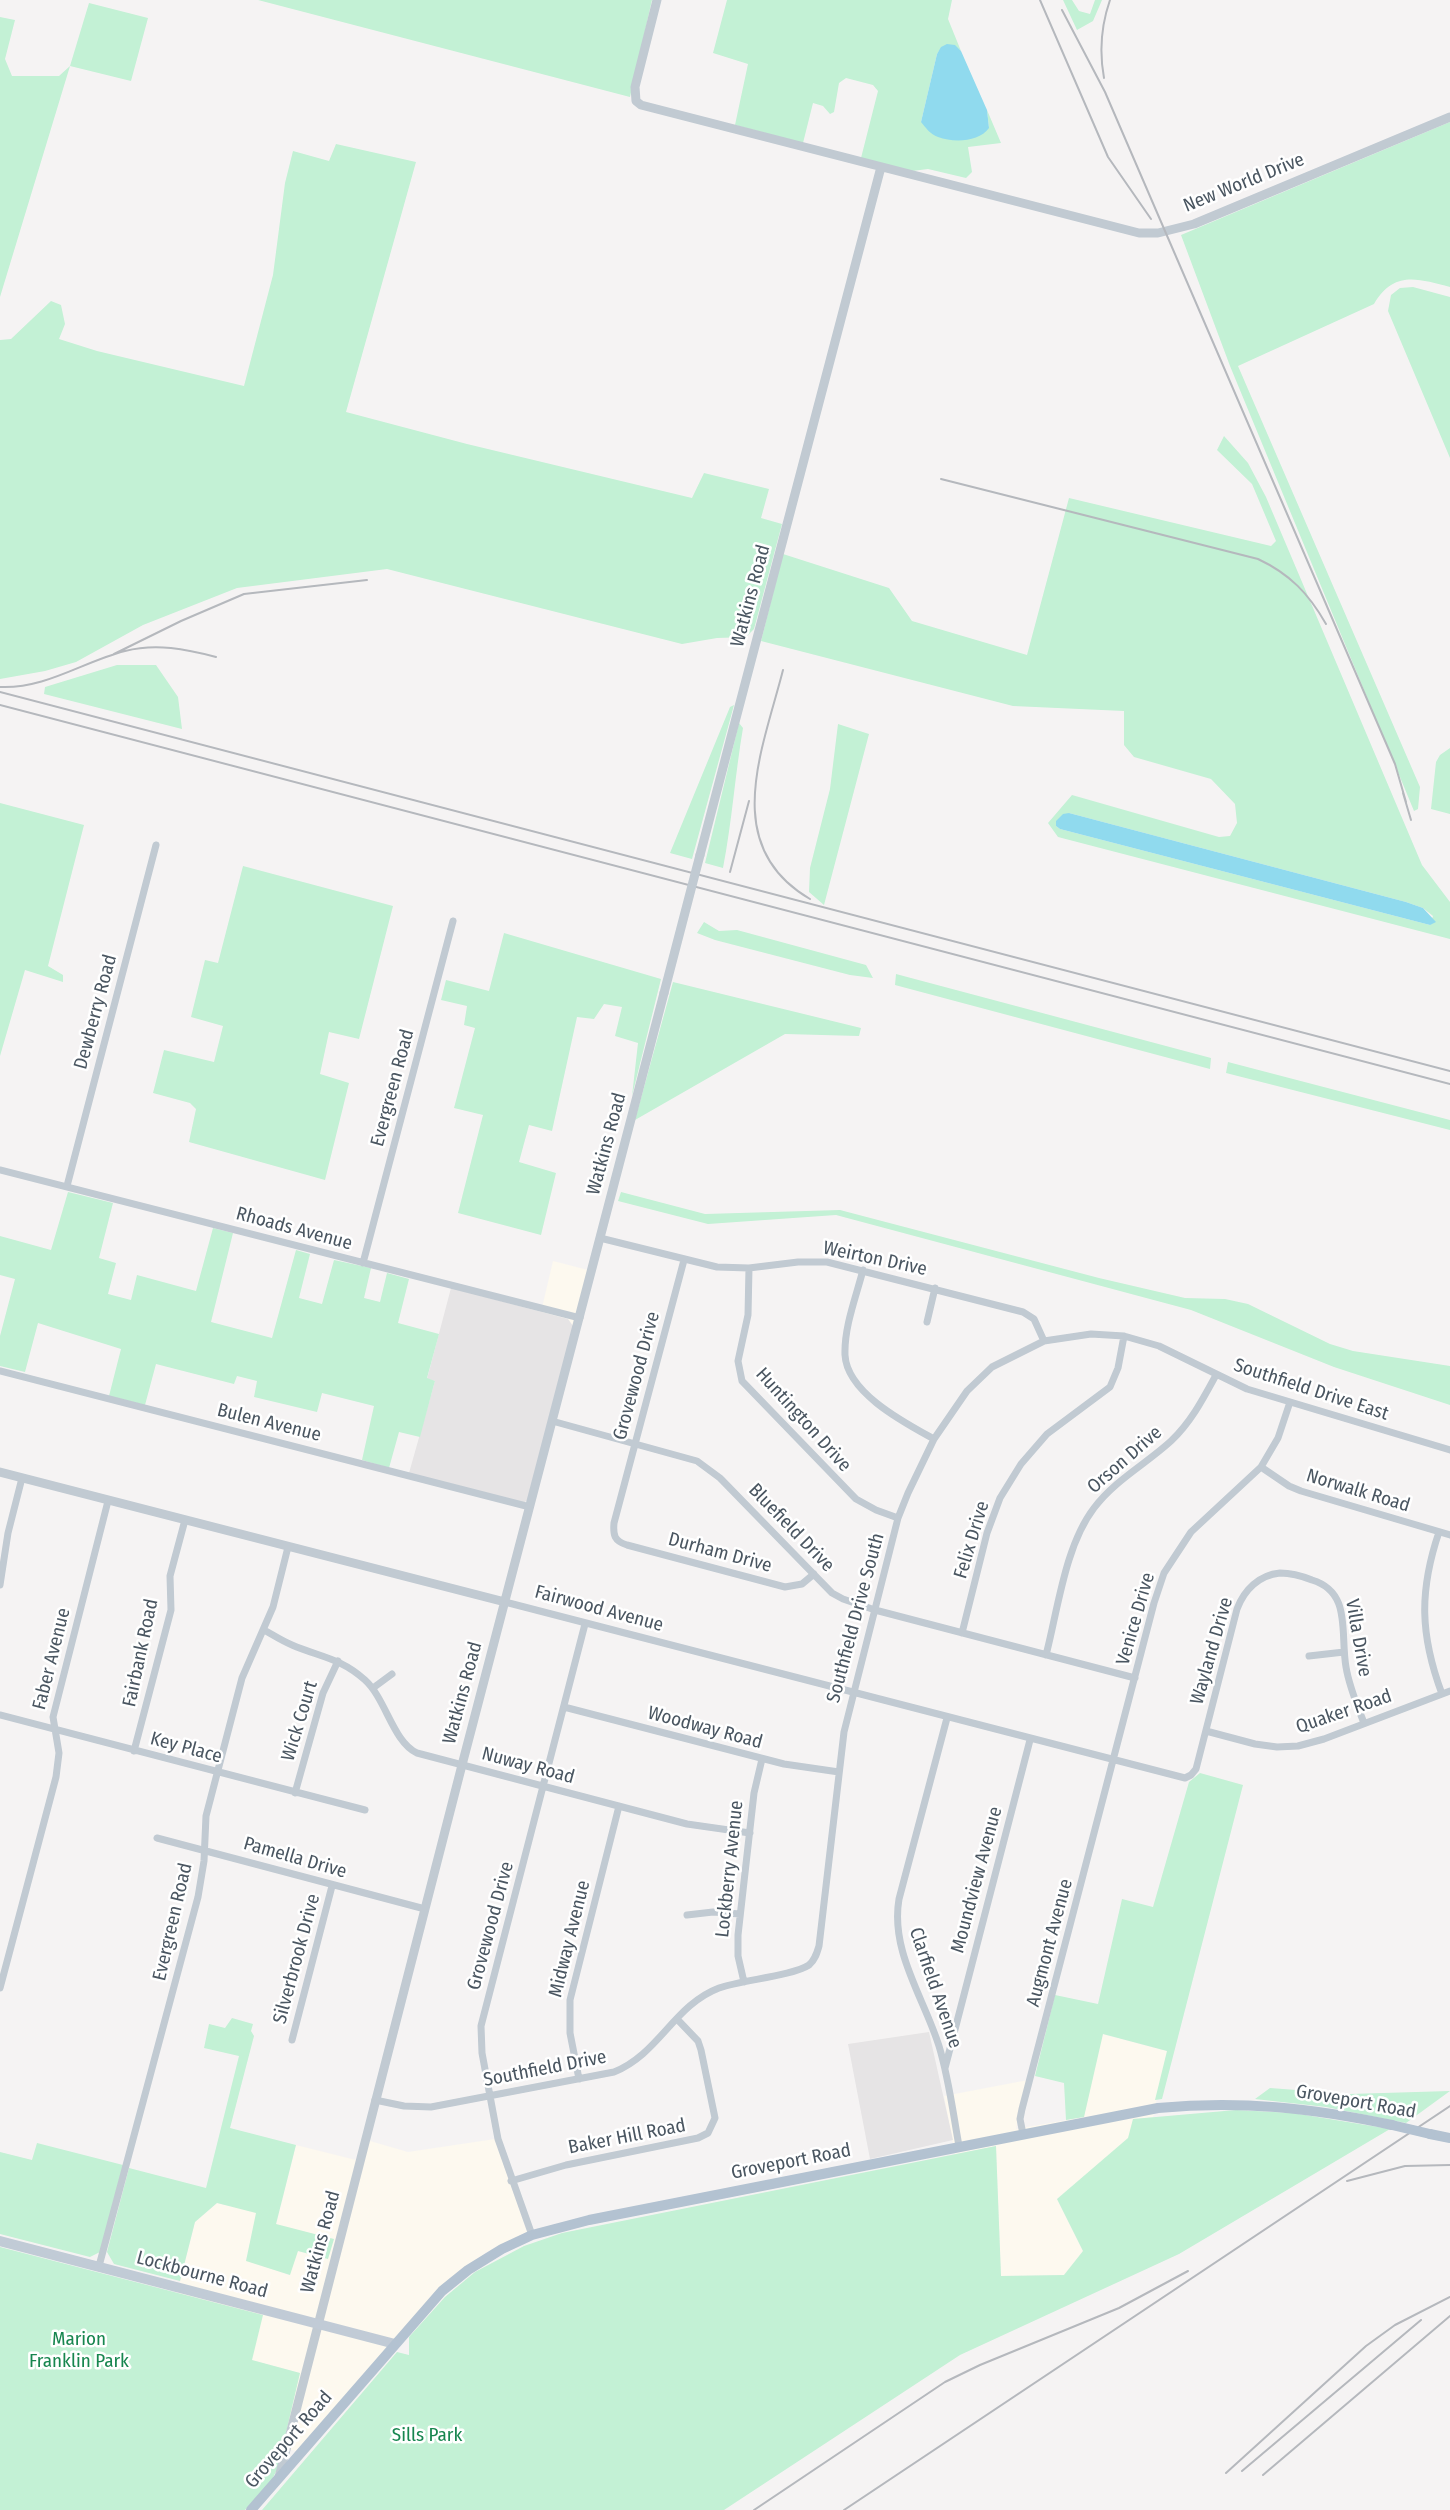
<!DOCTYPE html>
<html>
<head>
<meta charset="utf-8">
<style>
	body { margin:0 }
	canvas { display:block; background:#f5f3f3 }
</style>
</head>
<body>
<canvas width="1450" height="2510"></canvas>
<script>
const c = document.querySelector('canvas').getContext('2d');
c.lineJoin = 'round';
function fillPath(path, color) { c.fillStyle = color; c.fill(path, 'evenodd'); }
function trace(path, color, width, dash) { c.strokeStyle = color; c.lineWidth = width; c.lineCap = dash ? 'butt' : 'round'; c.setLineDash(dash || []); c.stroke(path); }
function drawText(font, color, halo, rows, align = 'center') {
  c.font = font + ' "Fira Sans Condensed",sans-serif'; c.lineWidth = 5; c.setLineDash([]); c.textBaseline = 'middle'; c.strokeStyle = halo; c.fillStyle = color; for (const [text, x, y, turn = 0] of rows) {
    c.save(); c.translate(x, y); c.rotate((+turn || 0) * Math.PI / 180); c.textAlign = isNaN(turn) ? turn : align; if (halo) c.strokeText(text, 0, 0); c.fillText(text, 0, 0); c.restore();
  }
}
fillPath(new Path2D(`
	M553 1261 588 1270 573 1326 568 1319 541 1312Z
	M1102 2034 1167 2051 1153 2117 1133 2119 1129 2138 1057 2199 1083 2251 1064 2275 1001 2276 996 2146 955 2154 944 2096 1028 2080 1016 2129 1084 2117Z
	M363 2139 408 2152 495 2139 527 2232 485 2253 296 2451 281 2447 300 2373 251 2360 262 2316 177 2294 195 2222 217 2203 257 2212 246 2260 289 2275 297 2251 328 2258 334 2239 276 2225 296 2145 356 2160Z`), '#fdf9ef');
fillPath(new Path2D(`
	M451 1288 568 1319 573 1326 528 1500 523 1503 409 1473 433 1388 435 1381 427 1379Z
	M929 2032 953 2140 870 2159 848 2044Z`), '#e6e4e5');
fillPath(new Path2D(`
	M258 0H652L630 97Z
	M727 0H952L948 19 961 51C952 42 943 43 937 54L921 122 989 128 987 110 1001 143 968 147 972 172 966 178 928 169 904 172 861 158 878 91 873 85 846 78 839 83 834 112 830 114 823 106 813 103 803 143 735 125 748 64 713 53Z
	M1063 0H1072L1079 11 1090 14 1095 0H1102L1093 21 1077 30Z
	M89 3 148 18 131 81 70 66 0 297V17L15 20 5 59 12 76H59L70 66Z
	M1450 122V287C1418 279 1394 270 1374 304L1238 366 1420 787 1418 809 1414 811 1230 366 1181 235Z
	M336 144 416 162 346 412 467 444 692 498 704 473 769 489 761 518 782 524 754 629 746 637 717 638 682 644 387 569 237 588 143 625 76 662 45 671 0 679V340L11 339 51 301 61 305 65 324 59 339 97 351 244 386 273 275 285 183 293 151 329 161Z
	M1413 287 1450 297V458L1388 311 1391 295 1400 288Z
	M1224 436 1248 463 1266 497 1422 865 1450 902V939L1058 837 1048 823 1072 795 1219 837 1230 836 1237 823 1235 804 1211 779 1134 757 1124 745V711L1013 706 761 641 783 554 889 588 912 621 1027 655 1069 498 1271 546 1276 541 1252 484 1217 450ZM1069 813 1406 902 1423 908 1433 916 1430 925 1060 829 1056 826Z
	M117 665H156L178 697 182 729 44 694 45 687Z
	M734 705 692 859 670 853 730 707Z
	M739 723 743 728C735 775 732 822 723 868L705 863Z
	M838 724 869 734 824 905 809 892 810 868 830 789Z
	M1450 748V814L1431 809 1436 762 1440 755Z
	M0 803 84 825 48 966 63 975V982L25 970 0 1056Z
	M243 866 393 906 359 1039 329 1032 320 1074 349 1083 325 1180 189 1142 196 1109 190 1103 153 1093 164 1050 214 1062 223 1026 191 1017 205 960 218 963Z
	M704 922 719 931 737 930 866 965 873 978 850 975 715 940 697 933Z
	M504 933 661 979 632 1096 638 1043 615 1036 622 1007 604 1004 594 1019 577 1017 552 1131 529 1125 519 1162 556 1173 541 1235 458 1213 483 1115 454 1108 475 1028 464 1025 467 1006 441 1000 446 980 489 991Z
	M896 974 1211 1058 1210 1069 895 985Z
	M673 982 861 1028 859 1036 785 1034 635 1120Z
	M1228 1062 1450 1120V1130L1226 1073Z
	M68 1192 113 1203 99 1258 116 1263 108 1294 131 1300 137 1275 196 1291 213 1228 233 1233 211 1322 272 1338 296 1250 310 1254 299 1298 322 1304 334 1260 371 1268 364 1298 380 1302 387 1273 409 1279 398 1323 439 1334 427 1378 435 1381 433 1388 420 1437 399 1432 389 1468 362 1460 374 1406 322 1393 317 1412 254 1397 257 1381 237 1376 234 1384 156 1364 145 1405 109 1396 121 1349 38 1323 25 1372 0 1366V1336L15 1279 0 1275V1236L51 1250Z
	M621 1192 705 1214 840 1210 1099 1278 1185 1298 1225 1299 1248 1304 1330 1344 1353 1351 1450 1366V1405L1334 1367 1191 1310 836 1215 708 1224 618 1201Z
	M1200 1773 1243 1785 1162 2099 1155 2100 1167 2051 1103 2034 1084 2117 1066 2120 1064 2083 1035 2076 1055 1995 1098 2004 1122 1899 1153 1907 1189 1782Z
	M232 2018 253 2024 251 2031 254 2036 230 2128 296 2145 276 2224 334 2239 328 2259 298 2251 290 2275 246 2261 256 2213 217 2203 195 2222 180 2281 114 2264 107 2252 129 2168 206 2188 239 2056 204 2048 209 2024 225 2028Z
	M1270 2088 1349 2094 1450 2091 1406 2123 1326 2107 1255 2099Z
	M1236 2110 1293 2113 1390 2129 1179 2254 960 2355 724 2510H262L397 2352 409 2355V2337L445 2297 475 2272 524 2246 562 2233 996 2146 1001 2276 1064 2275 1083 2251 1057 2199 1128 2138 1133 2119Z
	M37 2143 123 2165 100 2252 90 2257 0 2234V2152L32 2160Z
	M0 2247 263 2315 252 2360 300 2373 278 2467 272 2480 245 2510H0Z`), '#c3f1d5');
fillPath(new Path2D(`
	M947 44 955 45 961 51 987 110 989 128C979 142 954 143 938 137 930 134 926 128 921 122L937 54 941 47Z
	M1069 813 1406 902 1423 908 1436 922 1430 925 1060 829 1056 826V821L1063 814Z`), '#90daee');
trace(new Path2D(`
	M0 1170 580 1318
	M67 1186 156 845
	M600 1238 717 1267 749 1268 798 1262H827L1023 1312 1034 1319 1044 1341
	M684 1260 614 1523C613 1535 614 1541 627 1545L785 1587 802 1584 814 1574
	M363 1263 453 921
	M749 1268 748 1315 738 1361 742 1381 856 1499 876 1510 898 1518
	M863 1270C856 1297 844 1327 845 1355 847 1393 905 1423 934 1439
	M927 1322 935 1288
	M0 1371 530 1507
	M552 1421 697 1461 720 1478 832 1593 843 1599 875 1610 1135 1678
	M1261 1467 1289 1486 1301 1491 1450 1535
	M1439 1532C1419 1591 1420 1635 1442 1694
	M0 1585 8 1533 22 1478
	M505 1602 1185 1778 1191 1775 1196 1769 1237 1609C1244 1590 1259 1575 1280 1573 1291 1573 1302 1576 1312 1580 1352 1592 1340 1633 1346 1667 1349 1686 1357 1705 1364 1723
	M264 1630C273 1635 282 1641 292 1645 320 1657 341 1658 365 1680 386 1699 393 1742 417 1753L687 1824 750 1833
	M962 1633 987 1533 1000 1498 1021 1464 1047 1434 1110 1387 1118 1368 1124 1336
	M1046 1655C1058 1609 1065 1546 1094 1508 1115 1480 1146 1464 1171 1441 1191 1422 1203 1399 1216 1375
	M1309 1656 1344 1652
	M373 1688 392 1674
	M564 1707 784 1764 839 1772
	M0 1715 365 1810
	M947 1718 899 1899C890 1951 924 1998 939 2046 949 2079 953 2113 959 2146
	M1206 1731 1255 1744 1277 1747 1298 1746 1324 1739 1450 1691
	M134 1751 171 1610 170 1576 185 1520
	M295 1793 323 1693 338 1661
	M157 1838 425 1909
	M687 1915 713 1912 740 1914
	M744 1982 738 1956V1935L754 1793 762 1759
	M0 1988 56 1777 59 1753 53 1717 108 1501
	M292 2040 332 1886
	M945 2068 1030 1740
	M579 2079 570 2033V2000L619 1806
	M375 2100 404 2106 431 2107 614 2072C659 2054 674 2005 719 1988 741 1980 792 1976 809 1965 815 1960 817 1953 819 1946L844 1732 898 1518 908 1493 934 1439 967 1391 992 1367 1044 1341 1091 1334 1124 1336 1159 1346 1247 1389 1450 1450
	M1023 2134 1020 2119 1022 2109 1154 1603 1164 1573 1191 1532 1261 1467 1278 1438 1290 1402
	M511 2181 566 2165 698 2138 708 2133 715 2118 701 2050 698 2041 677 2019
	M532 2235 498 2139 482 2053 481 2026 585 1624
	M99 2266 198 1897 204 1861 206 1816 242 1678 273 1607 288 1547`), '#c1cad2', 7);
trace(new Path2D(`
	M657 0 635 87 636 101 641 105 1139 233H1158L1194 224 1450 117
	M700 855 881 167
	M0 1472 505 1602
	M279 2477 462 1765 664 993`), '#c1cad2', 9);
trace(new Path2D(`
	M0 2241 395 2344`), '#c1cbd6', 10);
trace(new Path2D(`
	M1430 2134 1450 2138
	M251 2510 442 2291 468 2270 502 2249 532 2235 589 2220 1158 2108C1240 2100 1312 2108 1392 2125`), '#b3c2d1', 10);
trace(new Path2D(`
	M1040 0 1108 157 1151 219
	M1062 10 1105 92 1395 764 1406 802
	M1104 78C1099 51 1101 26 1110 0
	M941 479 1258 559C1290 574 1309 594 1326 624
	M114 654 181 621 244 594 367 580
	M783 670C763 749 719 846 810 899
	M0 687C46 689 82 662 125 651 156 643 186 649 216 657
	M0 692 1450 1071
	M0 705 1450 1084
	M1403 793 1411 820
	M730 872 749 801
	M1347 2181 1405 2166 1450 2165
	M1242 2471 1421 2320
	M1226 2473 1366 2346 1395 2325 1450 2297
	M1263 2475 1450 2316
	M754 2510 945 2382 980 2365 1119 2308 1188 2271
	M844 2510 1450 2106`), '#b5b8bd', 2);
trace(new Path2D(`
	M664 993 700 855`), '#c1cad2', 9);
trace(new Path2D(`
	M1392 2125 1430 2134`), '#b3c2d1', 10);
drawText('19px', '#4a5661', '#fff', [
	["New World Drive",1244,183,-22],
	["Watkins Road",751,596,-75],
	["Dewberry Road",96,1012,-75],
	["Evergreen Road",393,1088,-75],
	["Watkins Road",607,1144,-75],
	["Rhoads Avenue",294,1229,15],
	["Weirton Drive",875,1259,12],
	["Grovewood Drive",637,1376,-75],
	["Southfield Drive East",1311,1390,18],
	["Huntington Drive",803,1420,48],
	["Bulen Avenue",269,1423,14],
	["Orson Drive",1125,1460,-41],
	["Norwalk Road",1358,1491,17],
	["Bluefield Drive",791,1528,46],
	["Felix Drive",972,1540,-73],
	["Durham Drive",720,1553,15],
	["Fairwood Avenue",599,1609,15],
	["Southfield Drive South",856,1618,-75],
	["Venice Drive",1136,1619,-74],
	["Villa Drive",1358,1638,80],
	["Wayland Drive",1212,1651,-74],
	["Fairbank Road",141,1653,-78],
	["Faber Avenue",52,1659,-76],
	["Watkins Road",463,1693,-75],
	["Quaker Road",1344,1712,-19],
	["Wick Court",300,1721,-73],
	["Woodway Road",705,1728,15],
	["Key Place",186,1748,15],
	["Nuway Road",528,1766,15],
	["Pamella Drive",295,1858,16],
	["Lockberry Avenue",730,1869,-84],
	["Moundview Avenue",977,1880,-75],
	["Evergreen Road",173,1922,-77],
	["Grovewood Drive",491,1926,-75],
	["Midway Avenue",570,1939,-76],
	["Augmont Avenue",1050,1943,-75],
	["Silverbrook Drive",297,1959,-75],
	["Clarfield Avenue",935,1988,71],
	["Southfield Drive",545,2069,-11],
	["Groveport Road",1356,2102,10],
	["Baker Hill Road",627,2137,-11],
	["Groveport Road",791,2162,-11],
	["Watkins Road",321,2242,-75],
	["Lockbourne Road",202,2275,15],
	["Groveport Road",289,2440,-49]
]);
drawText('19px', '#17864f', '#fff', [
	["Marion",79,2340],
	["Franklin Park",79,2362],
	["Sills Park",427,2436]
]);
</script>
</body>
</html>
